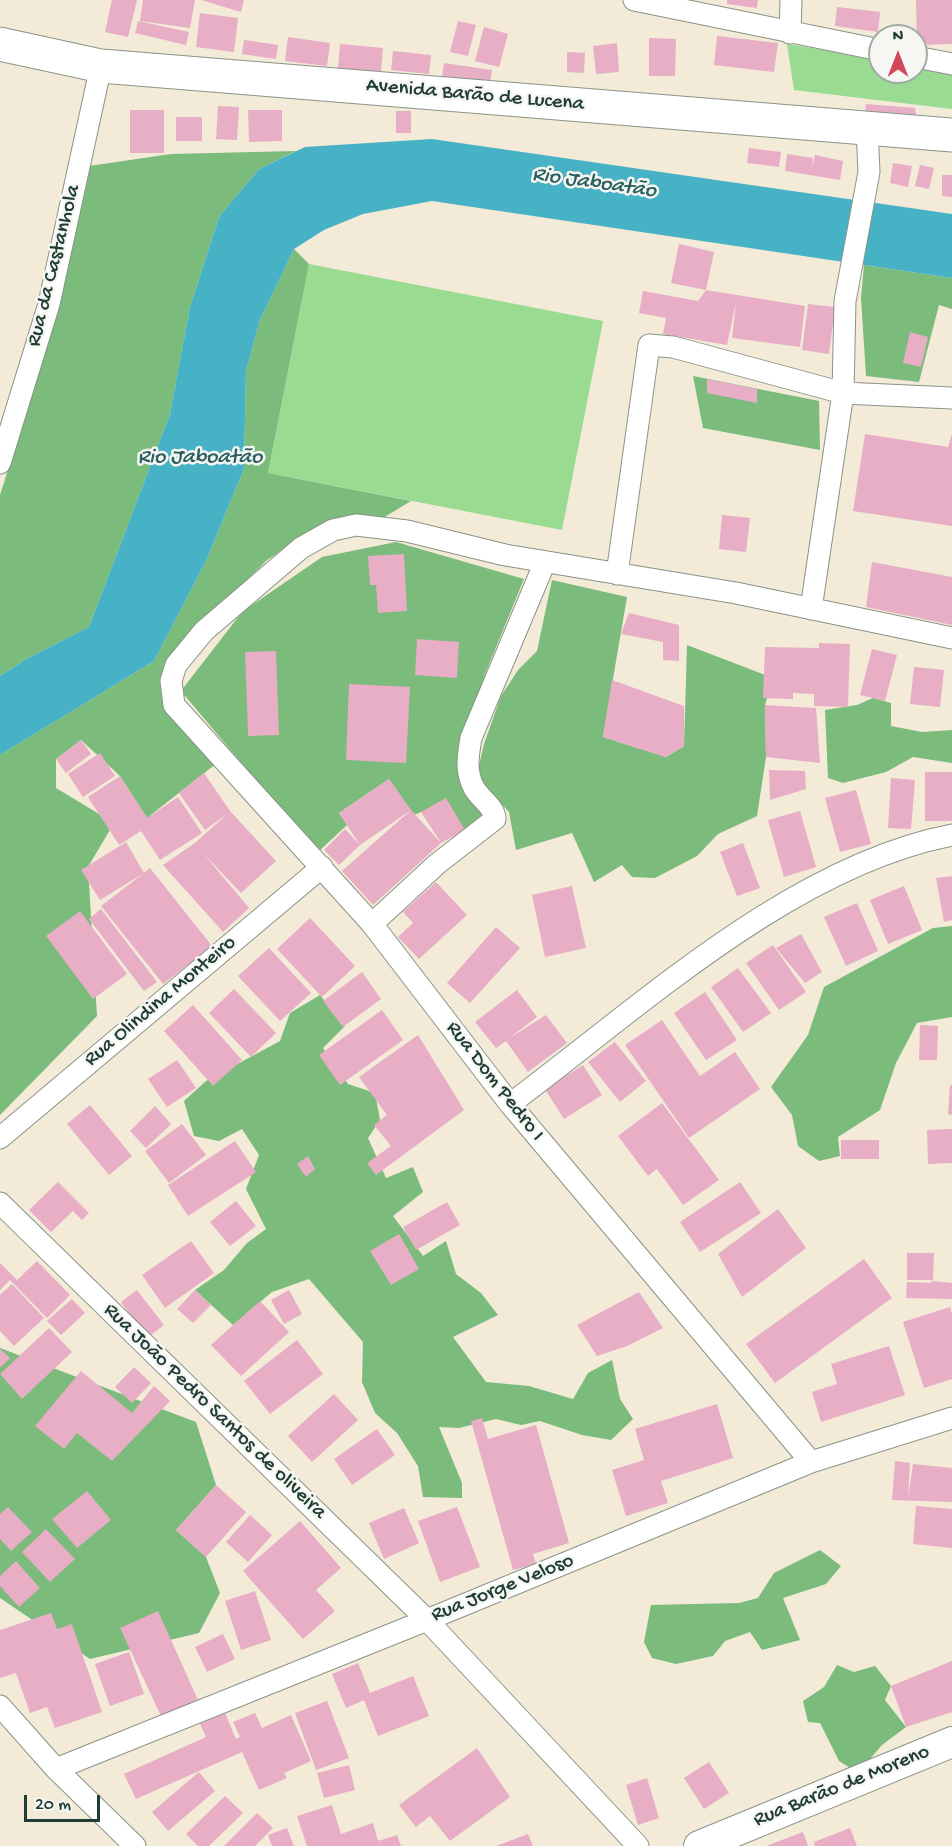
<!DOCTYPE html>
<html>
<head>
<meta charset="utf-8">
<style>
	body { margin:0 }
	#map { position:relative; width:952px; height:1846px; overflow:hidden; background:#f3ead8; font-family:"Gochi Hand",sans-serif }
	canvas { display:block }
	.north { position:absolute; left:868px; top:24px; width:60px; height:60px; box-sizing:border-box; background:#f6f6f2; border:2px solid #a0aca6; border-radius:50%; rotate:0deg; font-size:16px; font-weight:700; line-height:24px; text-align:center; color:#1f3d34 }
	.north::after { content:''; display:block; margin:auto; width:21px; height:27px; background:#d1495b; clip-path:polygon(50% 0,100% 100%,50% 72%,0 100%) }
	.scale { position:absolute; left:24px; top:1795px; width:76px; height:27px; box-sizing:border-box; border:3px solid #1f3d34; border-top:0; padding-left:8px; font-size:18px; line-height:21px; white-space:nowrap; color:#1f3d34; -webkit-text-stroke:4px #f6f6f2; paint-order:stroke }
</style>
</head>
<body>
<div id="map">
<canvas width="952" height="1846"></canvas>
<div class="north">N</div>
<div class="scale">20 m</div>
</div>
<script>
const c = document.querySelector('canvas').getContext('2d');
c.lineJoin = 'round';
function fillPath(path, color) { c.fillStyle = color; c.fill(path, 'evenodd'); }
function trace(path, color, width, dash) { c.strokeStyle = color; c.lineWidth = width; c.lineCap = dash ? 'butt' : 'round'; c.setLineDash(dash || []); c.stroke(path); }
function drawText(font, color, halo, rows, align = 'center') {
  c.font = font + ' "Gochi Hand",sans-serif'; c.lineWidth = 5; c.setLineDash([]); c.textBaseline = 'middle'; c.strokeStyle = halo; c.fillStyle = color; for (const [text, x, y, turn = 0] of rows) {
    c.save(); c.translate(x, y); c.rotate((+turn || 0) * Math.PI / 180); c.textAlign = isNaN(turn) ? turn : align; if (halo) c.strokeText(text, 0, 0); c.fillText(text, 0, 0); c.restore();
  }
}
fillPath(new Path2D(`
	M787 44 880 59V72H916V64L952 70V109L794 90Z
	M309 264 603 321 562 530 268 473Z`), '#9adb92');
fillPath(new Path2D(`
	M296 151 259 169 219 217 190 307 170 414 89 627 28 658 0 676V495L33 392 89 166 171 154Z
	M294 249 309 264 268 473 411 501 383 518 331 519 267 560 175 653 161 696 217 763 147 818 120 776 81 740 56 759V788L114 823 88 867 97 1016 0 1115V755L154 661 206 561 244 469 246 370 260 320Z
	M864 265 952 278V309L939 305 919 382 866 376 861 298Z
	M693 376 819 401 820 450 703 428Z
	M396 542 524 579 485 674 459 760 482 816 465 830 426 810 414 815 389 779 339 813 347 825 317 853 181 691 242 612 322 557Z
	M552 580 627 597 603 737 666 757 684 746 687 645 773 678 765 705 766 757 757 816 718 834 697 856 655 878 632 877 622 865 594 882 572 833 516 850 509 812 476 778 484 744 501 696 518 670 537 651Z
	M873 698 891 703V726L922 732 952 730V763L913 757 886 772 843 783 828 778 825 710 857 705Z
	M952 926V1017L917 1023 896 1063 880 1110 838 1137 840 1156 819 1161 798 1146 792 1115 771 1087 808 1035 824 987 933 928Z
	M320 995 345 1026 323 1048 348 1084 375 1093 380 1120 368 1138 386 1178 413 1167 423 1192 393 1216 423 1256 446 1241 456 1274 481 1293 498 1315 453 1337 486 1382 529 1386 573 1399 588 1373 612 1360 620 1399 633 1419 611 1440 582 1435 540 1421 521 1425 496 1419 459 1428 439 1427 462 1483V1498L423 1497 418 1466 397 1433 375 1413 362 1382 363 1342 309 1279 272 1292 233 1325 195 1290 224 1270 247 1243 266 1229 246 1189 259 1155 242 1129 219 1141 194 1136 184 1101 206 1081 280 1041 290 1013Z
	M0 1348 196 1422 216 1485 176 1530 206 1557 220 1593 199 1633 90 1659 0 1598Z
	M820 1550 841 1566 826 1584 783 1598 800 1640 762 1650 750 1632 725 1641 713 1656 676 1664 652 1658 644 1642 651 1605 739 1603 758 1598 774 1573Z
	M837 1665 854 1672 875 1666 891 1686 885 1700 906 1727 882 1745 858 1773 839 1761 820 1723 808 1722 803 1701 824 1687Z`), '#7bbb7c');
fillPath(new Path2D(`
	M432 139 952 214V278L432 201 363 214 324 230 294 249 260 320 246 370 244 469 206 561 154 661 0 755V676L28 658 89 627 170 414 190 307 219 217 259 169 305 147Z`), '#47b1c5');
fillPath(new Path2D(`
	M112 0H137L128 37 105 32Z
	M143 0H195L190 28 140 21Z
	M201 0H244L241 12Z
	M727 0H758L757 8 727 4Z
	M916 0H952V44L917 45Z
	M837 7 880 12 878 32 835 26Z
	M200 13 238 18 234 52 196 47Z
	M138 21 189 32 186 45 135 33Z
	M458 21 476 25 468 56 450 52Z
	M484 27 508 34 499 67 475 61Z
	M717 36 778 43 774 72 714 65Z
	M288 37 330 43 327 66 285 61Z
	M649 38 676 39 675 76H649Z
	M244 40 278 45 276 59 242 54Z
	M617 43 619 72 596 74 593 46Z
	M340 44 383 48 381 72 338 68Z
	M393 51 431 55 429 74 391 70Z
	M567 52 585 53 584 73 567 72Z
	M444 63 492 70 490 84 442 77Z
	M866 104 915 108 917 122 864 119Z
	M218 106 239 107 237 140 216 139Z
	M130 110H164V153H130Z
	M248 110H282V141L249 142Z
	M396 111H411V133H396Z
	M176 117H202V141H176Z
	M749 148 781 152 779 167 747 163Z
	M787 154 813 158 812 168 815 155 843 161 840 180 785 171Z
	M893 163 912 166 908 187 890 183Z
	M920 165 934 168 929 189 915 186Z
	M942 175H952V197L942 196Z
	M679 244 714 252 706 290 671 283Z
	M706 290 805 306 800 347 732 338 736 302 727 345 663 334 666 318 639 313 643 291 698 301Z
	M808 304 835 307 829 354 802 350Z
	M910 332 928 337 921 367 903 363Z
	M707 379 757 389V403L707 393Z
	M865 434 948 447 952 434V526L853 511Z
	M722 515 750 518 746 552 719 549Z
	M404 554 407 611 378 613 376 585H370L368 556Z
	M872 562 952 577V625L866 607Z
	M629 613 679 625V661L663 660V642L621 634Z
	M417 639 459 642 457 678 415 675Z
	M819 643 850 644 848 707 814 706V694L793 693V699L763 698 765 647 819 648Z
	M872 649 897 655 885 701 860 695Z
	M276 651 279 735 248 736 245 652Z
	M914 667 944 670 940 707 910 704Z
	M612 680 684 706V746L666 757 603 737Z
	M349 684 410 687 406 763 346 760Z
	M765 705 816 708 820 763 766 757Z
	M81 740 91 754 66 773 56 759Z
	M100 753 115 776 83 797 68 774Z
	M769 770 805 771 806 789 770 800Z
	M925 772H952V821H925Z
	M204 773 230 811 276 861 241 893 203 853 249 908 223 932 163 865 195 843 227 814 205 830 179 793Z
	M120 776 147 818 178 797 202 833 160 860 141 831 119 845 88 797Z
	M891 778 915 780 911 829 888 828Z
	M389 779 411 810 360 845 339 813Z
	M856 790 871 844 840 852 825 798Z
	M446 798 465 830 441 843 421 812Z
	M411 810 441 843 373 905 342 871Z
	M800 811 816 867 784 877 768 820Z
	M345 829 360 845 339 865 324 850Z
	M126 842 144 873 150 868 212 946 163 984 101 906 144 873 100 900 81 870Z
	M743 843 760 888 737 896 720 852Z
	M952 876V920L944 922 936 878Z
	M436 882 467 915 419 959 398 937 413 923 403 912Z
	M572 886 586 948 545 957 532 895Z
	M904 886 922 930 888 944 870 900Z
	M857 903 878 951 846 966 824 917Z
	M101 909 157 982 144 991 89 919Z
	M80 911 127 974 93 999 46 936Z
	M310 918 355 966 322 997 277 949Z
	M496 927 520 948 470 1003 447 983Z
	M801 934 822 972 805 983 776 948Z
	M773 945 806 992 779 1010 746 963Z
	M269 948 311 993 280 1021 238 976Z
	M738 968 771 1013 743 1032 711 987Z
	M362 972 381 999 343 1027 323 1001Z
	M234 989 276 1033 251 1057 209 1013Z
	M517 990 537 1017 508 1039 546 1015 567 1043 528 1072 506 1041 496 1048 475 1022Z
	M705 992 737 1040 706 1060 674 1013Z
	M193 1005 242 1060 213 1086 164 1031Z
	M382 1010 403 1040 340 1085 319 1055Z
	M662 1020 700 1076 735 1052 760 1089 689 1138 625 1045Z
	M920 1025 938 1026 937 1060H919Z
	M418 1035 464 1110 376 1175 367 1163 391 1146 374 1125 387 1115 359 1077Z
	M615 1042 646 1081 620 1102 588 1062Z
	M177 1060 196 1088 167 1107 148 1079Z
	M583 1065 602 1095 564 1119 545 1089Z
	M950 1085H952V1115L948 1114Z
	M662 1103 719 1180 683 1205 657 1169 648 1176 618 1136Z
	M90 1105 132 1156 109 1175 67 1124Z
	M155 1106 171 1124 146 1148 130 1131Z
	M182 1124 206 1155 169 1183 145 1151Z
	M952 1129V1163L928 1164 927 1130Z
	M841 1140H879V1159H841Z
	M235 1141 256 1172 188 1216 168 1185Z
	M308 1156 315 1169 306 1177 297 1164Z
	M58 1182 89 1213 82 1220 73 1211 51 1232 29 1210Z
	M740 1182 761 1213 700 1252 680 1222Z
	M236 1201 256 1226 230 1246 210 1222Z
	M447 1202 460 1225 416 1250 403 1227Z
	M778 1209 806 1248 742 1297 718 1254Z
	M399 1234 419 1269 391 1285 370 1251Z
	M191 1241 214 1273 165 1308 142 1275Z
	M907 1253H934L933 1280H907Z
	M864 1259 892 1298 775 1383 746 1344Z
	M37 1261 70 1295 47 1318 10 1280 0 1290V1263L17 1280Z
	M931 1281 952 1283V1299L906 1298 907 1282 931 1283Z
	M12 1284 44 1318 14 1346 0 1331V1295Z
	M137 1290 164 1325 147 1338 121 1302Z
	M195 1290 211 1305 193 1323 177 1309Z
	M289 1290 302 1314 284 1324 271 1300Z
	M639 1292 663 1328 627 1346 597 1356 577 1325Z
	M72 1299 85 1313 61 1335 47 1321Z
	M260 1301 289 1332 241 1376 211 1345Z
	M950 1307 952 1314V1379L924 1388 903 1322Z
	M49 1328 72 1352 22 1399 0 1374Z
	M297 1340 323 1374 270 1414 244 1381Z
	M889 1346 905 1395 821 1422 812 1392 837 1384 831 1364Z
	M0 1349 10 1358 0 1368Z
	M134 1367 151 1383 132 1403 115 1387Z
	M81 1371 132 1413 154 1386 170 1401 112 1461 77 1433 64 1449 35 1426Z
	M334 1394 358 1420 312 1462 288 1436Z
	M717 1404 733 1458 661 1481 668 1503 626 1516 612 1470 644 1460 635 1429Z
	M482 1418 488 1439 536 1425 569 1543 533 1554 536 1564 513 1570 471 1421Z
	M377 1429 395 1455 352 1485 334 1459Z
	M895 1461 910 1463 908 1498 913 1464 952 1468V1502L892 1500Z
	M216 1485 246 1512 206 1557 176 1530Z
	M87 1491 111 1520 77 1548 52 1519Z
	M916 1506 952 1509V1548L913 1544Z
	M8 1507 32 1532 11 1551 0 1539V1514Z
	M457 1507 480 1567 440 1582 418 1521Z
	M404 1508 419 1543 384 1559 369 1523Z
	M250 1515 272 1535 248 1562 226 1542Z
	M300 1521 341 1568 316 1590 335 1611 303 1639 243 1571Z
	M46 1529 75 1559 50 1582 22 1552Z
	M16 1561 40 1588 19 1607 0 1586V1576Z
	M255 1591 271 1640 241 1650 225 1601Z
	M158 1611 198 1700 161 1716 120 1628Z
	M51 1613 57 1629 72 1624 102 1712 55 1728 47 1707 30 1713 16 1673 0 1678V1630Z
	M223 1634 235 1659 207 1672 195 1647Z
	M129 1652 144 1694 110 1706 95 1664Z
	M952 1661V1712L906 1727 891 1686Z
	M358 1663 370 1693 413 1676 429 1716 378 1736 364 1700 346 1708 332 1674Z
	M327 1701 349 1758 316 1770 295 1713Z
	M225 1713 236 1739 240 1737 233 1722 255 1713 262 1728 291 1715 311 1761 284 1773 287 1778 259 1790 242 1752 136 1799 124 1774 206 1737 200 1724Z
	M477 1748 510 1797 450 1841 430 1816 416 1827 399 1805Z
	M709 1762 729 1793 704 1809 684 1778Z
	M349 1765 355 1790 324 1798 317 1773Z
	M199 1772 215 1791 168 1831 152 1812Z
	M647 1778 659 1818 638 1825 626 1785Z
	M225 1796 243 1813 209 1846H198L186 1834Z
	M332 1805 341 1834 373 1823 378 1841 397 1835 401 1846H307L297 1816Z
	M257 1813 273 1828 255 1846H224Z
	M287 1828 294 1846H272L268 1835Z
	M850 1828 857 1846H815L814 1842Z
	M803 1832 808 1846H766Z
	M528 1834 533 1846H496Z`), '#e7aec5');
const street = new Path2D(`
	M634 0 880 50
	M790 33 791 0
	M916 57 952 64
	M0 463 49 304 101 66
	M617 574 649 345 673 347 843 393 952 398
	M811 609 843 393 845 301 869 172 867 128
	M372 924 437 864 495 819C495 807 480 799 474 788 465 771 468 756 471 738L545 562
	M510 1104C639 1008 791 866 952 835
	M0 1138 322 867
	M0 1203 427 1620 638 1846
	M811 1462 510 1104 372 924 174 705 171 681 176 665 204 631 301 548 333 530 356 525 407 531 505 555 736 593 952 638
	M0 1706 56 1769 135 1846
	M56 1769 427 1620 811 1462 952 1418`);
const secondary = new Path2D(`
	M699 1846 952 1742`);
const primary = new Path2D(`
	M0 44 101 66 952 135`);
trace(street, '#899486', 23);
trace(secondary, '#899486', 32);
trace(primary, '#899486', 35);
trace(street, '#fff', 21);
trace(secondary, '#fff', 30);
trace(primary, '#fff', 33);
drawText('21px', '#1f3d34', '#f6f6f2', [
	["Avenida Barão de Lucena",475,96,5],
	["Rua da Castanhola",55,266,-76],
	["Rua Olindina Monteiro",161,1002,-40],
	["Rua Dom Pedro I",494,1082,52],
	["Rua João Pedro Santos de oliveira",214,1412,44],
	["Rua Jorge Veloso",503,1589,-22],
	["Rua Barão de Moreno",842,1787,-22]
]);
drawText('italic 22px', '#2b6060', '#f6f6f2', [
	["Rio Jaboatão",594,184,8],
	["Rio Jaboatão",200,459]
]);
</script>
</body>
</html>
